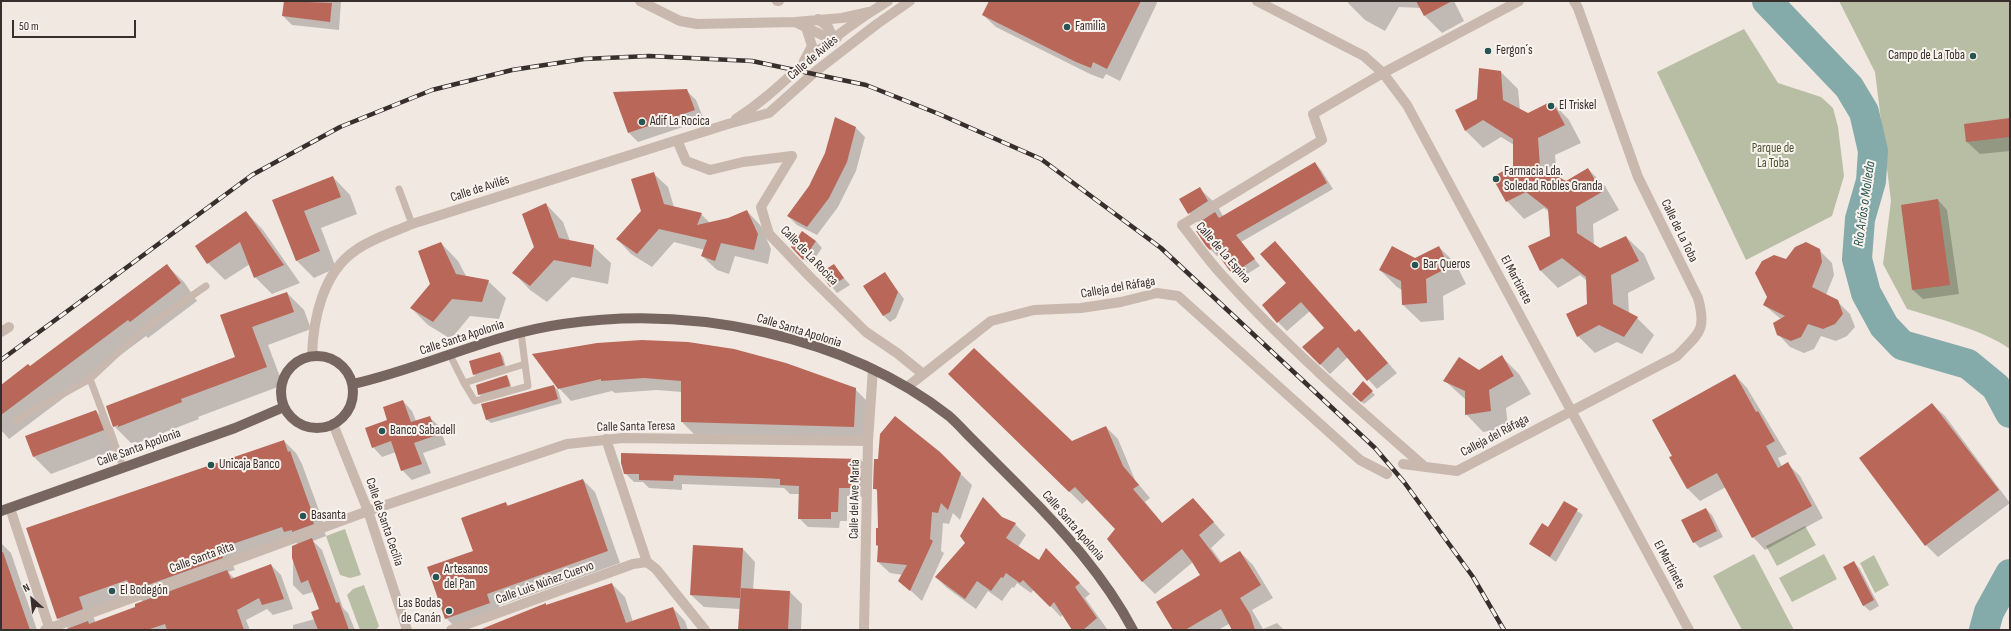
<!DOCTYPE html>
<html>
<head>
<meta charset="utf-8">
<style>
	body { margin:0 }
	#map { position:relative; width:2011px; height:631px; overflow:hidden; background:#f1e8e2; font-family:"Sofia Sans Condensed",sans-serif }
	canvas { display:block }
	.frame { position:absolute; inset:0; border:2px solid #382e2c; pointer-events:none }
	.north { position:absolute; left:12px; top:579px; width:40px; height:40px; -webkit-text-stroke:3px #f9f3ee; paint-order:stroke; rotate:333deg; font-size:11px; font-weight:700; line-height:16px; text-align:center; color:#382e2c }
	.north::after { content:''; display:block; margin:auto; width:14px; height:18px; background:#382e2c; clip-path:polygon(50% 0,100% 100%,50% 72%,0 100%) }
	.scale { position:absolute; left:12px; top:20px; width:124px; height:18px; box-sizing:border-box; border:2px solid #382e2c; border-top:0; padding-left:5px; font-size:12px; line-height:14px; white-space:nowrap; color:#382e2c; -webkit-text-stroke:3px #f9f3ee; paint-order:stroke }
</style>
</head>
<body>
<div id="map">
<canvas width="2011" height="631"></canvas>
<div class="frame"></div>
<div class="north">N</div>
<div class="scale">50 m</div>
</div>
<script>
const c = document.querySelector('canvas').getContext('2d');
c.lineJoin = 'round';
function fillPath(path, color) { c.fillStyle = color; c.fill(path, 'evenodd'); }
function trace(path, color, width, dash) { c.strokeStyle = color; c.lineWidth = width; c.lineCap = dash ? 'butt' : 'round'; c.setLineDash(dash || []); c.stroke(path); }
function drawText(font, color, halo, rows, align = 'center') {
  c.font = font + ' "Sofia Sans Condensed",sans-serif'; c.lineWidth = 4; c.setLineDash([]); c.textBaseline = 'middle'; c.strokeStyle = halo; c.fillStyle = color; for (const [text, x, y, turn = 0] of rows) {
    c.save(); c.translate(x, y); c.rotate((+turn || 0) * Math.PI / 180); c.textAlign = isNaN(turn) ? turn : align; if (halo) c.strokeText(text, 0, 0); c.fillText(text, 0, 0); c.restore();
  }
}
fillPath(new Path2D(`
	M1839 1H2010V349C1986 331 1936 318 1907 309L1883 264 1891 201 1875 72Z
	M1744 29 1778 83 1821 97 1833 108 1838 127 1844 176 1832 216 1746 260 1657 72Z
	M1805 526 1816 545 1777 566 1766 546Z
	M345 529 361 575 350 578 340 575 326 536Z
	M1754 554 1794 630H1742L1713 576Z
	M1824 554 1837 579 1792 602 1779 578Z
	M1874 555 1889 585 1875 593 1860 563Z
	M364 585 379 626 376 630H360L347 595 353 589Z`), '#b8bea3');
fillPath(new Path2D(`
	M285 1H341L339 30 292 25 283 16Z
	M990 1H1156L1157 3 1120 81 1106 74 1103 79 1090 74 996 27 983 15Z
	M1349 1H1454L1464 21 1442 33 1425 16 1421 8 1399 7 1385 31 1365 20 1348 3Z
	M1501 72 1518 89 1520 110 1528 115 1552 102 1569 120 1581 143 1555 155 1557 177 1566 182 1588 169 1605 186 1619 210 1593 224 1594 245 1600 250 1626 237 1644 254 1655 279 1628 293 1629 314 1637 318 1654 335 1642 354 1617 342 1595 353 1578 336 1588 305 1587 281 1580 275 1558 288 1541 271 1530 246 1551 237 1549 212 1544 208 1524 219 1507 201 1514 166V145L1501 137 1483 148 1466 131 1456 110 1477 100Z
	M686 90 696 100 704 120 638 142 629 133Z
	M2010 119V151L1980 154 1967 142 1965 125Z
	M856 128 865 137 856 171 838 207 817 235 797 225 788 216Z
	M1315 163 1321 170 1333 189 1241 242 1260 266 1239 279 1219 255 1217 256 1211 250 1197 231 1199 230V223L1189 213 1199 188 1217 205 1223 216Z
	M653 173 668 187 674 207 701 214 710 223 729 219 747 211 761 226 771 249 768 264 735 256 729 274 717 270 702 256 705 250 674 242 652 267 631 254 617 239 642 211Z
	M333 177 350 195 357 214 321 228 336 268 314 278 296 260 273 200Z
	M1938 200 1947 210 1959 294 1923 299 1913 290Z
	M546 204 563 222 570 241 593 246 611 263 608 284 572 277 547 302 530 290 513 272 535 247Z
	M246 212 263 230 300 283 272 294 255 277 250 264 225 280 208 263 197 246Z
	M816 241 822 248 810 265 792 247Z
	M441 243 458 261 466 276 488 281 506 298 499 319 470 316 451 339 428 325 411 308 431 284Z
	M1439 247 1456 264 1466 284 1443 296 1444 320 1421 322 1403 305 1402 290 1397 287 1380 270 1415 259Z
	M1819 250 1832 263 1834 275 1826 295 1837 301 1850 314 1855 327 1847 336 1836 341 1821 336 1814 349 1804 353 1790 347 1778 334 1781 319 1764 305 1787 261Z
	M166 265 184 282 197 301 148 338 146 336 9 439 1 430V386L30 367Z
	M833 265 850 285 837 293 821 273Z
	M885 273 904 299 896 318 890 322 883 315Z
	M1287 283 1355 333 1359 330 1397 373 1377 389 1348 357 1330 374 1313 357 1325 328 1310 311 1287 331 1278 322Z
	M287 293 304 310 311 329 268 345 283 385 198 417 199 419 137 443 135 442 131 443 114 426 237 358 221 316Z
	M500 353 503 356 506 368 477 377 474 375Z
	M534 354 855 389 868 402 866 439 694 434 682 422V392L657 390 615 393 612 391 571 401 559 388Z
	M1502 357 1519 374 1531 394 1506 408 1508 428 1483 432 1466 414V400L1444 380 1479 371Z
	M949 374 1072 442 1106 427 1118 439 1135 480 1150 498 1145 502 1163 524 1193 499 1225 535 1211 548 1222 563 1240 552 1253 565 1273 598 1252 610 1263 629 1277 623 1284 630H1232L1229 624 1218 630H1174L1202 576 1193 562 1155 594 1142 581 1116 529 1088 499 1082 504Z
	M1735 375 1747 388 1787 454 1778 458 1782 467 1788 464 1800 476 1823 518 1765 550 1753 537 1726 487 1700 501 1688 489 1671 457Z
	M506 376 509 379 512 389 482 397 479 394Z
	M1363 383 1375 395 1364 404 1353 394Z
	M553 386 558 390 562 403 491 423 486 419Z
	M403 401 412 411 416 421 429 417 439 426 446 445 423 453 431 473 412 480 402 470 396 452 382 457 373 447 388 420Z
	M1932 404 1945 416 2010 503 1938 557 1926 545Z
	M96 411 113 428 120 448 51 474 34 457 27 436Z
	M284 441 296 453 302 464 324 524 322 525 326 536 313 541 322 550 343 608 348 613 355 630H293V625L315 619 320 610 313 592 303 595 293 585V547L298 545 293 539 233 565 235 570 228 572 235 579 271 565 281 575 293 609 273 615 267 609 246 620 250 630H67L69 629 58 618 27 528ZM135 594 143 602 137 608 96 623 90 610Z
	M939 453 972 485 960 520 953 513 949 524 943 523 941 551 944 553 922 601 899 580 903 575 890 573 878 562V492L874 488Z
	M861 460 870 469 869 497 847 496V521H840L839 528 808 527 799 518 800 494H790L784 488 682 484V490L649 488 643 482H634L625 473Z
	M583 480 595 492 620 563 499 606 502 615 458 630 446 618 474 551 506 503 509 506Z
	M1564 502 1583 515 1556 562 1531 544 1549 528Z
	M1706 509 1712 515 1723 537 1700 548 1694 542Z
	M1002 518 1015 524 1026 535 1018 547 1039 562 1057 560 1090 594 1085 598 1107 629 1074 630 1063 614 1061 617 1034 589 1031 593 1017 583 1014 588 1012 587 1002 601 988 591 976 609 947 588 936 577Z
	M1 543 11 553 37 630H1Z
	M743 549 755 562 753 590 790 592 802 604 801 630H739L740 609 704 607 691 595Z
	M1854 562 1860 569 1879 606 1870 611 1863 605Z
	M612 584 625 597 633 622 673 608 685 621 688 630H502L547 606Z`), '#0003');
trace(new Path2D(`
	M1767 1 1849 87 1864 112 1873 151 1871 181 1860 219 1857 259 1866 293 1884 326 1902 345 1968 364 1996 387 2010 413
	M1984 630 1989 612 2010 574`), '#84aba9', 30);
fillPath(new Path2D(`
	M284 1 332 3 330 22 282 16Z
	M989 1H1141L1107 69 1093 62 1091 68 1076 62 982 15Z
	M1416 1H1452L1424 16Z
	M1479 68 1501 71 1503 100 1528 113 1552 101 1565 125 1538 138 1540 167 1566 181 1588 168 1602 192 1576 207 1577 233 1600 248 1626 236 1639 261 1611 275 1613 304 1638 317 1624 337 1599 325 1577 337 1566 314 1587 304 1586 277 1562 258 1540 271 1528 246 1550 236 1548 209 1526 192 1506 202 1492 177 1513 166V139L1483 120 1465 131 1455 110 1477 99Z
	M687 89 695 110 628 133 613 92Z
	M835 117 856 127 847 162 829 198 807 227 787 216 809 186 825 153Z
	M2010 118V137L1966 142 1964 124Z
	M1315 162 1327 183 1236 235 1255 259 1232 274 1213 248 1210 250 1206 246 1196 231 1198 230 1195 225 1215 212 1219 218Z
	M654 172 664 204 702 213 697 225 728 218 747 210 758 234 754 250 721 243 715 261 701 256 707 240 659 229 637 254 616 239 641 211 631 179Z
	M333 176 341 197 304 211 320 251 296 261 272 200Z
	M1200 187 1208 201 1188 214 1179 199Z
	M1938 199 1950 285 1912 290 1901 205Z
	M546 203 559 238 594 245 591 267 554 260 530 286 512 273 534 247 522 214Z
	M246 211 284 265 254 278 240 242 207 264 195 246Z
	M802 231 816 241 803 260 791 247Z
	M1275 241 1355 332 1359 329 1388 363 1367 381 1338 347 1320 365 1302 347 1324 328 1301 302 1277 323 1262 305 1286 283 1260 254Z
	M441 242 456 274 489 280 482 302 452 299 433 322 410 308 430 284 418 251Z
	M1806 242 1820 249 1822 262 1812 287 1838 300 1843 314 1835 324 1823 329 1808 324 1801 337 1791 341 1777 335 1773 323 1785 316 1763 305 1767 297 1755 273 1762 261 1774 255 1786 259 1795 247Z
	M1392 246 1415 258 1439 246 1449 267 1426 279 1427 303 1402 305 1401 281 1379 270Z
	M167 264 181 283 130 322 128 320 1 415V385L28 364 30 366Z
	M834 264 844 278 830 287 820 273Z
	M885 272 898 292 890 312 883 316 863 286Z
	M287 292 294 312 252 327 267 367 181 399 182 402 118 427V425L113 427 106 406 235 357 220 315Z
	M642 340 688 342 734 349 786 363 856 388 854 427 681 422V381L644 378 601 381V379L558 389 532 354 597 343Z
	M974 348 1072 441 1106 426 1123 466 1139 485 1133 489 1162 523 1193 498 1214 522 1199 535 1220 563 1240 551 1261 585 1240 598 1250 614 1255 630H1232L1221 609 1185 630H1173L1156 602 1200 575 1192 562 1182 549 1142 582 1107 539 1115 529 1075 487 1069 492 948 374Z
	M500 352 504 365 473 375 469 361Z
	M1502 355 1514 376 1489 390 1491 411 1465 415V391L1443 381 1459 357 1479 370Z
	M1735 374 1756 412 1758 411 1775 441 1766 446 1778 468 1788 462 1812 506 1752 538 1717 473 1687 489 1669 457 1672 456 1652 420Z
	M507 375 510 386 478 395 476 385Z
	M1363 381 1373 391 1361 402 1352 394Z
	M554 385 558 399 486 420 481 404Z
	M403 400 411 422 430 416 437 435 414 443 422 464 401 471 391 441 372 448 365 428 387 420 383 407Z
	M1932 403 1999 490 1925 546 1859 458Z
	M96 410 104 430 33 457 25 436Z
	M895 416 940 452 961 473 948 510 941 503 938 513 932 512 930 539 933 541 910 591 898 581 907 565 877 562 878 546 876 545V528H878L877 489H873L874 459H878L880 434Z
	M284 440 288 452 290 451 312 512 310 513 314 524 292 532V530L284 532 282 527 224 547 226 551 221 553 223 558 131 591 127 580 79 597 83 609 57 619 26 528Z
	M621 453 861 459 860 488H839L838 512H831V519H798L799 486 780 485V479L760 478 674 475 673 481 639 480V474H624L621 463Z
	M583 479 608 551 487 594 490 603 445 619 427 567 473 551 461 518 506 502 507 506Z
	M983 497 1002 517 1016 523 1006 538 1039 560 1046 548 1080 583 1075 587 1097 618 1083 630H1072L1054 602 1050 607 1023 580 1020 583 1006 573 1003 578 1001 577 991 591 977 581 965 599 935 577 965 543 960 536Z
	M1564 501 1578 509 1550 557 1529 544 1542 523 1548 527Z
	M1706 508 1717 531 1693 543 1681 520Z
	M312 538 336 603 339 602 349 630H318L311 612 319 609 308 580 301 583 292 558V546Z
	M693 545 743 548 740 598 690 595Z
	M3 552 30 630H1V553Z
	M1854 561 1874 600 1863 606 1843 567Z
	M271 564 284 599 262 605 259 598 237 610 244 630H167L165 624 147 630H64L88 621 89 624 135 607V604L227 570 231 579Z
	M612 583 626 623 673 607 681 630H479L546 603V605Z
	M741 588 790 591 788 630H738Z`), '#b86759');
trace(new Path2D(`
	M399 189 412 224
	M450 355 464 383 525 364 521 332
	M90 379 123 467
	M464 383 475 401 528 386 525 364
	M16 420 90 379 141 331 206 286`), '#c8b8ae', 7);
trace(new Path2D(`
	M640 1 680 21 697 24 795 22 842 18 869 12
	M777 1H779
	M1257 1 1364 56 1383 73 1407 105 1689 630
	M818 19 828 27 834 39 832 43
	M795 22 824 36 837 38
	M804 61 812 46 806 27
	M736 119C762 102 780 85 802 65 829 41 858 19 888 1
	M677 140 686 161 710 170 743 162 792 156 761 207 769 234 810 277 866 332 897 353 923 374
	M1 332 9 327
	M312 356C313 319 323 272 356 250 373 238 394 232 412 224L728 124 769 113 816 71 877 24 910 1
	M907 387 991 321 1034 310 1081 308 1121 302 1157 293 1178 296 1360 460 1387 474
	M333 424 368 511 407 630
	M606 439 647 562
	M1403 464 1457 471 1677 356C1699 333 1707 331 1698 298L1638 177 1578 8 1574 1
	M1425 467C1356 407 1283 343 1222 275 1207 259 1195 241 1182 225L1322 140 1313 114 1383 73 1519 1
	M10 508 50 630
	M45 630 368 511 567 444 623 438 868 441
	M451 630 633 564 647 562 656 569 705 630
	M864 630 868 441 873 369`), '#c8b8ae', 10);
trace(new Path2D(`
	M281 392a36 36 0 1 1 72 0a36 36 0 1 1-72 0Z
	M353 384C424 368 491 334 563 324 693 305 845 335 949 416 957 423 964 431 972 439 988 455 1004 471 1020 487 1063 530 1105 577 1133 630
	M1 511 235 428 284 407`), '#77655f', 10);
const rail = new Path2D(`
	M1 360 252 175 340 127 432 90 512 70 584 59 649 56 752 61 866 85 939 114 1041 159 1161 248 1375 448 1404 482 1473 577 1504 630`);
trace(rail, '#382e2c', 4.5);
trace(rail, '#f9f3ee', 3, [9]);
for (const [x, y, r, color] of [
	[1067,27,4,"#265453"],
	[1488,51,4,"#265453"],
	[1973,56,4,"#265453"],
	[1551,106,4,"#265453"],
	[642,122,4,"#265453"],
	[1496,179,4,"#265453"],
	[1415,265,4,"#265453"],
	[382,431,4,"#265453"],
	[211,465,4,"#265453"],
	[303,516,4,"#265453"],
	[436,577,4,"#265453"],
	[112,591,4,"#265453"],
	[449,611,4,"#265453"]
]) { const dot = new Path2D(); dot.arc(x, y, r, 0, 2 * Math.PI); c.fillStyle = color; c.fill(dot); trace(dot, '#f9f3ee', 1.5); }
drawText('13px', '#382e2c', '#f9f3ee', [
	["Familia",1075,27],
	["Fergon´s",1496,51],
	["Campo de La Toba",1965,56,"right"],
	["El Triskel",1559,106],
	["Adif La Rocica",650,122],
	["Farmacia Lda.",1504,172],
	["Soledad Robles Granda",1504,187],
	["Bar Queros",1423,265],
	["Banco Sabadell",390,431],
	["Unicaja Banco",219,465],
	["Basanta",311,516],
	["Artesanos",444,570],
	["del Pan",444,585],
	["El Bodegón",120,591],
	["Las Bodas",441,604,"right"],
	["de Canán",441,619,"right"]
], 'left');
drawText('13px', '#382e2c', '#f9f3ee', [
	["Calle de Avilés",813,58,-40],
	["Calle de Avilés",480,189,-18],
	["Calle de La Toba",1679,231,64],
	["Calle de La Espina",1223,253,49],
	["Calle de La Rocica",809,256,46],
	["El Martinete",1516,280,62],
	["Calleja del Ráfaga",1118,288,-10],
	["Calle Santa Apolonia",799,331,17],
	["Calle Santa Apolonia",462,338,-18],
	["Calle Santa Teresa",636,427,-1],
	["Calleja del Ráfaga",1495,436,-28],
	["Calle Santa Apolonia",139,448,-20],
	["Calle del Ave María",855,499,-89],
	["Calle de Santa Cecilia",384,522,71],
	["Calle Santa Apolonia",1073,526,49],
	["Calle Santa Rita",202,558,-20],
	["El Martinete",1669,565,62],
	["Calle Luis Núñez Cuervo",545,583,-20]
]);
drawText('13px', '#4a5332', '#f9f3ee', [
	["Parque de",1773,149],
	["La Toba",1773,164]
]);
drawText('italic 14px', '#265453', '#f9f3ee', [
	["Río Arlós o Molleda",1865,204,-82]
]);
</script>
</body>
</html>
